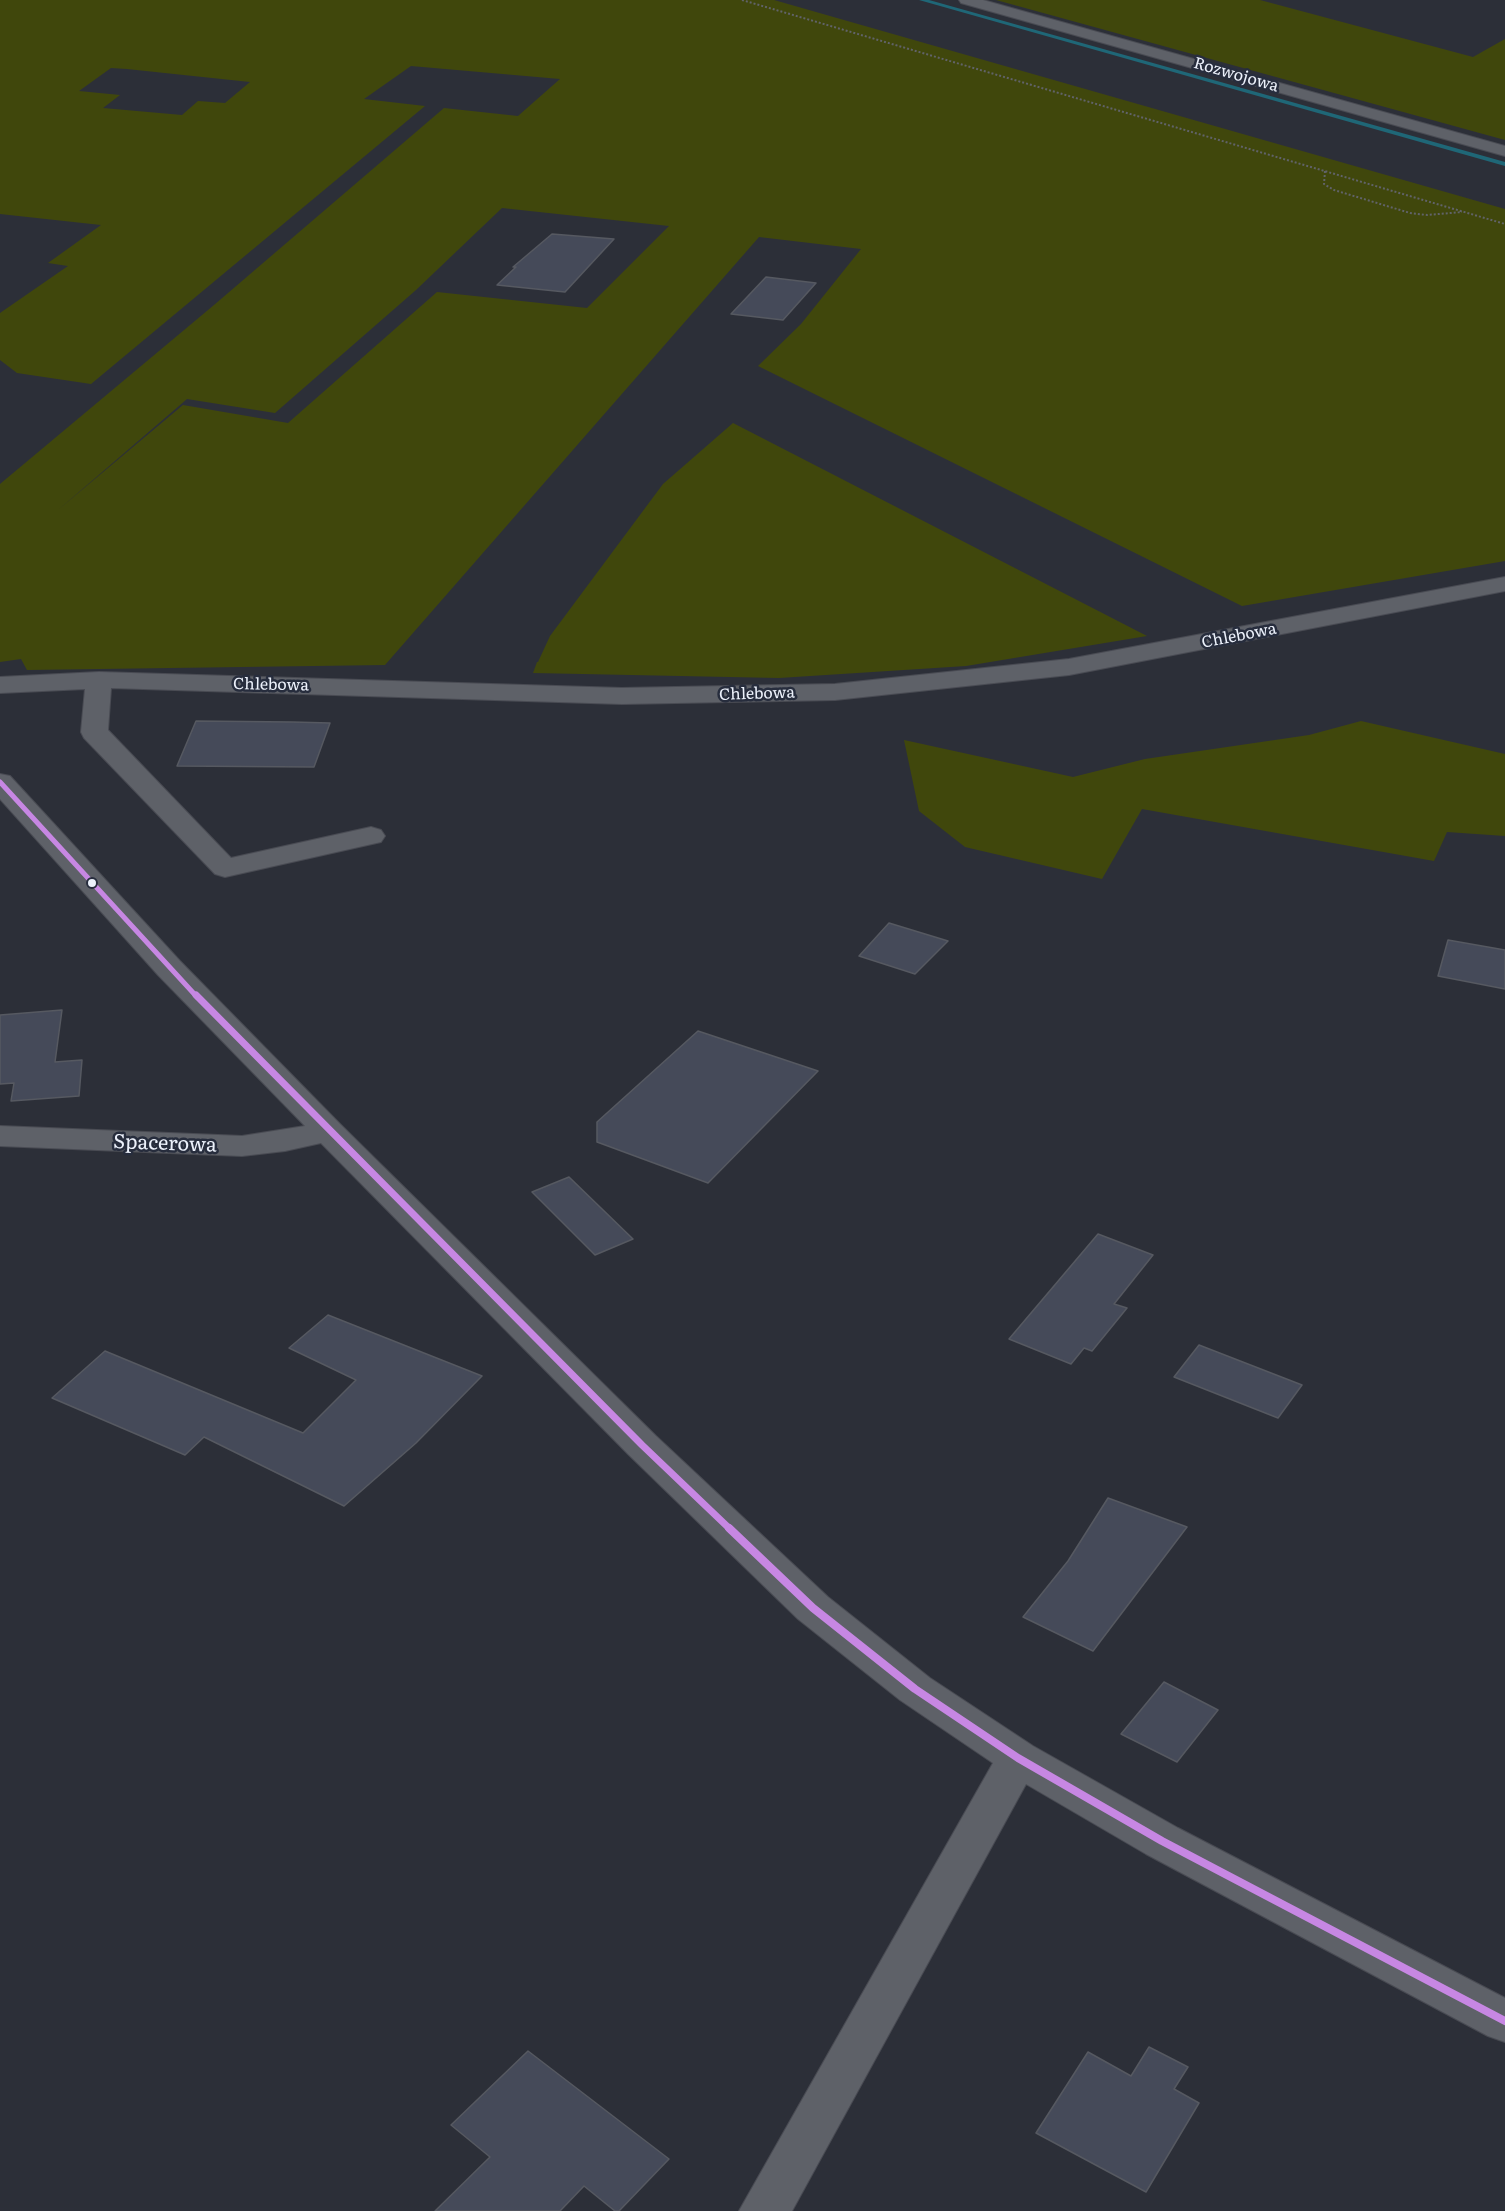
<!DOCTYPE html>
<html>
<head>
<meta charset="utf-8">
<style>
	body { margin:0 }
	canvas { display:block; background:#2c2f38 }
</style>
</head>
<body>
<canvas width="1505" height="2211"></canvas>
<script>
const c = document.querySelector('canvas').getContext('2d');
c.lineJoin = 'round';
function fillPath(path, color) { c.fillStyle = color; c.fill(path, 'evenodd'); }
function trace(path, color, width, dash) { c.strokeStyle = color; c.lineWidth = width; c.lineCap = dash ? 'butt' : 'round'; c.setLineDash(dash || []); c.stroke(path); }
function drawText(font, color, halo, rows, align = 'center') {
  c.font = font + ' Literata,serif'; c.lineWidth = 5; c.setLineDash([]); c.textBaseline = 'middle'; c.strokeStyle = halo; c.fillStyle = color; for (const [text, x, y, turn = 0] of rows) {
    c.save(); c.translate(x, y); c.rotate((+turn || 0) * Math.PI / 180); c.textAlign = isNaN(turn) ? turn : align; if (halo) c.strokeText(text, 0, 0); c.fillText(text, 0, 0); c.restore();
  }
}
fillPath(new Path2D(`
	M0 0H774L1505 209V561L1242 606 758 366 801 324 861 249 759 237 385 665 27 670 21 659 0 662V484L214 305 444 108 518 116 560 79 411 66 364 99 425 106 91 384 17 373 0 360V313L68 266 48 263 101 225 0 214ZM111 68 127 69 250 82 225 103 198 101 182 115 103 108 120 95 79 91ZM502 208 669 226 587 308 437 292 288 423 183 405 58 510 187 399 275 413 416 290Z
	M996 0H1260L1473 57 1505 39V140Z
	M733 423 1147 636 966 666 779 678 533 673 537 662H507H538L550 636 663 484Z
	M1361 721 1505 754V836L1447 832 1434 861 1142 809 1102 879 965 847 919 811 904 740 1073 777 1145 759 1309 735Z`), '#40470c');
fillPath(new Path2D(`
	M919 0H929L1505 162V166Z`), '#1f6777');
const building = new Path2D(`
	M552 234 614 239 565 292 497 285 516 267H513Z
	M766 277 816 283 783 320 731 314Z
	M196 721 292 722 330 723 314 767 177 766Z
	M889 923 948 941 915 974 859 956Z
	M1448 940 1505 950V989L1438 976Z
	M62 1010 55 1062 82 1060 79 1096 11 1101 14 1083 0 1084V1015Z
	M698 1031 818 1071 708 1183 597 1142V1122Z
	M569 1177 633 1239 595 1255 532 1192Z
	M1098 1234 1153 1255 1114 1304 1127 1308 1092 1351 1084 1348 1071 1364 1009 1339Z
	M328 1315 482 1376 416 1443 344 1506 204 1437 185 1455 52 1398 105 1351 303 1433 356 1380 289 1348Z
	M1199 1345 1302 1385 1278 1418 1174 1377Z
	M1108 1498 1187 1527 1093 1651 1023 1617 1068 1561Z
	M1164 1682 1218 1710 1177 1762 1121 1734Z
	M1149 2047 1188 2067 1174 2089 1199 2103 1146 2192 1036 2133 1088 2052 1131 2076Z
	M528 2051 669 2159 619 2211H615L584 2186 560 2211H435L490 2157 451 2125Z`);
fillPath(building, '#454a59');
trace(building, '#565961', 1.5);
const minor = new Path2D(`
	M959 0H983L1505 146V156L961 3Z
	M1505 577V591L1069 675 835 700 622 704 111 688 108 730 231 858 371 827 381 830 385 836 381 842 225 877 215 874 84 738 81 732 85 689 0 693V677L99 672 622 688 835 684 1069 659Z
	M0 774 10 776 180 961 340 1124 656 1436 828 1597 930 1678 1033 1746 1178 1828 1505 1998V2042L1488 2036 1146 1854 1026 1784 792 2211H739L993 1763 900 1700 798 1619 628 1454 321 1143 285 1151 242 1156 0 1146V1126L242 1136 305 1126 158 975 0 799Z`);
trace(minor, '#494b53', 2);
trace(new Path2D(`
	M742 0 1505 224
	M1325 171 1324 184 1334 190 1410 213 1427 215 1462 212`), '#616369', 2, [2, 2]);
fillPath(minor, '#5e6168');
trace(new Path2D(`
	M0 782 197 997`), '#c787e3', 5);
trace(new Path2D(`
	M196 995 642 1445 731 1530`), '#c787e3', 7);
trace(new Path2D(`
	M729 1528 813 1608 915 1689 1018 1758 1162 1841 1505 2021`), '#c787e3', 8);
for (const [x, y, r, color] of [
	[92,883,5,"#ecf1fb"]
]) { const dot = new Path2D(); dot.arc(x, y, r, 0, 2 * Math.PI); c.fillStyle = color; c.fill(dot); trace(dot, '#272d3d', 2); }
drawText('16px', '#ecf1fb', '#272d3d', [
	["Rozwojowa",1236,75,16],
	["Chlebowa",1239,636,-11],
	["Chlebowa",271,685,1],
	["Chlebowa",757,694,-2]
]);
drawText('20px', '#ecf1fb', '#272d3d', [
	["Spacerowa",165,1144,2]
]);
</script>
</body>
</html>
